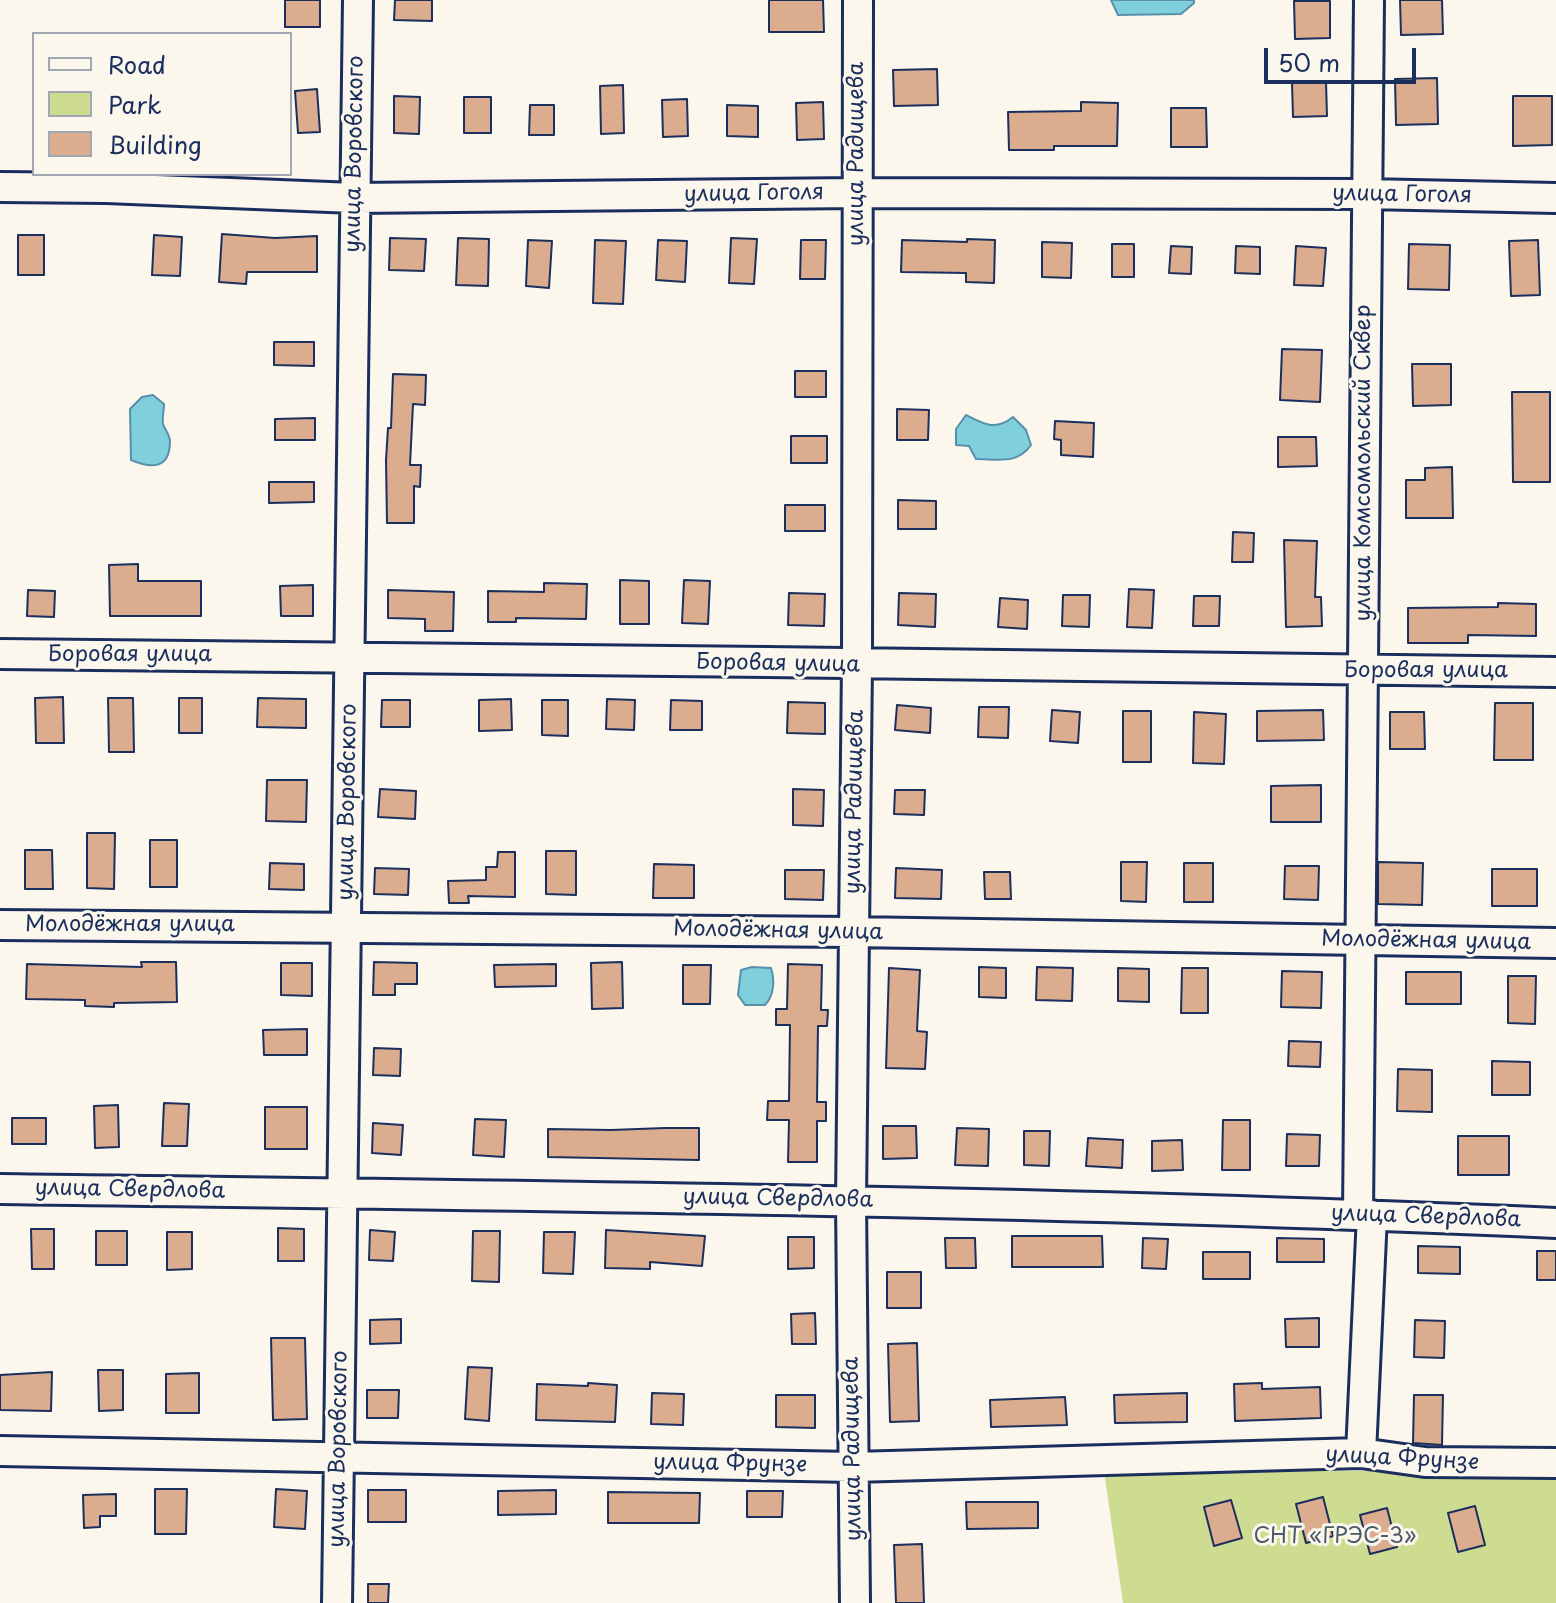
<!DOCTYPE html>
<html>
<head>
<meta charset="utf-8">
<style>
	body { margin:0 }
	#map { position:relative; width:1556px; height:1603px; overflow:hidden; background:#fbf7ec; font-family:"Playpen Sans",sans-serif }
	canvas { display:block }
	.legend { position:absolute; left:32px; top:32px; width:260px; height:144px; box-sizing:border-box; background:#fbf7ec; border:2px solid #a1a7b3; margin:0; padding:10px 14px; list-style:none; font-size:24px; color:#1b2f5e }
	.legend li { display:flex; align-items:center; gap:16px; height:40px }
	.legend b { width:40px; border:2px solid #a1a7b3 }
	.scale { position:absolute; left:1264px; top:48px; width:152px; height:36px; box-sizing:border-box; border:4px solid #1b2f5e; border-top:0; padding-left:10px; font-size:24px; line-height:28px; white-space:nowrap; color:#1b2f5e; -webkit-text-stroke:6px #fbf7ec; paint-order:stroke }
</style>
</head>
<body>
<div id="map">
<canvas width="1556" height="1603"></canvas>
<ul class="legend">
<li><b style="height:10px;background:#fbf7ec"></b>Road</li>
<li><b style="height:22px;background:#cddc90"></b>Park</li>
<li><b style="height:22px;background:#dcac8e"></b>Building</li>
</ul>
<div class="scale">50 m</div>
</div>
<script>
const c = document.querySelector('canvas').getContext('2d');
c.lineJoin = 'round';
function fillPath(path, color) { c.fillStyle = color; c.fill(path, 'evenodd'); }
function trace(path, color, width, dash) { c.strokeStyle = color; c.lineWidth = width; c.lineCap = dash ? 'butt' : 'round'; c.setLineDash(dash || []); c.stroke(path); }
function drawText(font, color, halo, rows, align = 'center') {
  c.font = font + ' "Playpen Sans",sans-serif'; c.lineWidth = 6; c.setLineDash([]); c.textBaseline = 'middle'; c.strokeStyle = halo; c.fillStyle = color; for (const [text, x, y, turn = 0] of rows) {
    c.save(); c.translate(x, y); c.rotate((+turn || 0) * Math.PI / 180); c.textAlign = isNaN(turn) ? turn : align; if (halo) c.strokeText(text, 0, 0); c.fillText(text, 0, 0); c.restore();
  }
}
fillPath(new Path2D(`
	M1104 1471H1556V1603H1123Z`), '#cddc90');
const water = new Path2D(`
	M1111 0H1194V3L1181 14 1118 15Z
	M153 395 164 404C164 410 162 418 163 424 165 430 170 435 170 441 170 469 152 469 131 460L130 409 142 397Z
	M966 415C983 424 996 431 1013 417L1026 430 1031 445C1017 465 997 459 976 459L969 446 956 445V429Z
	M752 967 771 968C775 980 774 996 765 1005H745L738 995 741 970Z`);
fillPath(water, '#80cfdd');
trace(water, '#588faa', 2);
const building = new Path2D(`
	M285 0H320V27H285Z
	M395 0H432V21L394 20Z
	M769 0H823L824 32H769Z
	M1400 0H1442L1443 34 1401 35Z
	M1294 1H1330V38L1295 39Z
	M937 69 938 105 894 106 893 70Z
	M1437 78 1438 124 1396 125 1395 79Z
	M1326 82 1327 116 1293 117 1292 83Z
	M623 85 624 133 601 134 600 86Z
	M317 89 320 132 298 133 295 91Z
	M394 96 420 97 419 134 394 133Z
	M1513 96H1552V145L1513 146Z
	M464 97H491V133H464Z
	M687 99 688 136 663 137 662 100Z
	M823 102 824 139 797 140 796 103Z
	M1081 102 1118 103 1117 146H1054V150H1009L1008 112 1081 111Z
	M530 105H554V135H529Z
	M727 105 758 106V137L727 136Z
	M1171 108H1206L1207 147H1171Z
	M222 234 275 238 317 236V272H247L246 284 219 282Z
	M18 235H44V275H18Z
	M154 235 182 237 180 276 152 275Z
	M390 238 426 239 424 271 389 270Z
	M458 238 489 239 488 286 456 285Z
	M731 238 757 239 754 284 729 283Z
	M967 239 995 240 994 283 966 282V273L901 272 902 240 967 242Z
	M528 240 552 241 549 288 526 286Z
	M595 240 626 241 623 304 593 303Z
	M658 240 687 241 685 282 656 280Z
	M801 240H826L825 279H800Z
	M1538 240 1540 295 1511 296 1509 241Z
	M1042 242 1072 243 1071 278 1042 277Z
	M1112 244H1134V277H1112Z
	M1409 244 1450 245 1449 290 1408 289Z
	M1171 246 1192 247 1191 274 1169 273Z
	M1236 246 1260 247V274L1235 273Z
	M1296 246 1326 248 1323 286 1294 285Z
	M274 342H314V366L274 365Z
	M1282 349 1322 350 1320 402 1280 400Z
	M1412 364H1451V405L1413 406Z
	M795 371H826V397H795Z
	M393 374 426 375 425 405 413 404 410 465H421L420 487 414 486V523H387L386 460 388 428H391Z
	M1512 392H1550V482H1513Z
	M897 409 929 410 928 440H897Z
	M315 418V440H275V419Z
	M1055 421 1094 423 1093 457 1061 455V440L1054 439Z
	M791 436H827V463H791Z
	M1278 437H1316L1317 466 1278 467Z
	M1452 467 1453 518H1406V480H1425V468Z
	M269 482H314V502L269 503Z
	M898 500 936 501V529H898Z
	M785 505H825V531H785Z
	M1233 532 1254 533 1253 562H1232Z
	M1284 540 1317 541 1315 597H1321L1322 626 1286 627Z
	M138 564V581H201V616H110L109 565Z
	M620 580 649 581V624H620Z
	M684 580 710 581 708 624 682 623Z
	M544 583 587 584 586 619 516 618V622H488V591L544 592Z
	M313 585V616H281L280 586Z
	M1129 589 1154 590 1152 628 1127 627Z
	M28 590 55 591 54 617 27 616Z
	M388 590 454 592 453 631H425V619L388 618Z
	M789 593 825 594 824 626 788 625Z
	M899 593 936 594 935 627 898 625Z
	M1063 595H1090L1089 627 1062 626Z
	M1194 596H1220L1219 626H1193Z
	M1000 598 1028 600 1027 629 998 627Z
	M1498 603 1536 604V636L1468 635V643H1408V608L1498 607Z
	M63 697 64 743H36L35 698Z
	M108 698H133L134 752H109Z
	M179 698H202V733H179Z
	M258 698 306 699V728L257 727Z
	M511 699 512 730 479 731V700Z
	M607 699 635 700 634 730 606 729Z
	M382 700H410V727H381Z
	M542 700H568V736L542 735Z
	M671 700 702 701V730H670Z
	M788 702 825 703V734L787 733Z
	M1495 703H1533V760H1494Z
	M897 705 931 708 930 733 895 730Z
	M979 707H1009L1008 738 978 737Z
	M1052 710 1080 712 1078 743 1050 741Z
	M1323 710 1324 740 1257 741V711Z
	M1123 711H1151V762H1123Z
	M1194 712 1226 714 1224 764 1193 763Z
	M1390 712H1424L1425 749H1390Z
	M267 780H307L306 822 266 821Z
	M1321 785V822H1271V786Z
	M380 789 416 791 415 819 378 817Z
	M793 789 824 790 823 826 793 825Z
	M895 790H925L924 815 894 814Z
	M87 833H115L114 889 87 888Z
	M150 840H177V887H150Z
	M25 850H52L53 889H25Z
	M546 851H576V895L546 894Z
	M498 852H515V897L468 896 469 903H449L448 881 486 880V867H497Z
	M1121 862H1147L1146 902 1121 901Z
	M1378 862 1423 863 1422 905 1378 904Z
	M270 863 304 864V890L269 889Z
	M1184 863H1213V902H1184Z
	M654 864 694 865V898H653Z
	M1285 866H1319L1318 900 1284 899Z
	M375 868 409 869 408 895 374 894Z
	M896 868 942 870 941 899 895 898Z
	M1492 869H1537V906H1492Z
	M785 870H824L823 900 785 899Z
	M984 872H1010L1011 899H985Z
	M141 962H176L177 1002 114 1003V1007L85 1006V1000L26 999 27 964 142 967Z
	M374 962 417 963V984H395V995H373Z
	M622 962 623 1008 592 1009 591 963Z
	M281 963H312V996L281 995Z
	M556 964V986L495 987 494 965Z
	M788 964 822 965 821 1010H828L827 1026H818L817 1102H826V1121H817V1162H788L789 1120H767L768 1101H789L790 1025H776V1009H787Z
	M683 965H711L710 1004H683Z
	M979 967 1006 968V998L979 997Z
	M1037 967 1073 968 1072 1001 1036 1000Z
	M889 968 920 970 917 1031 927 1032 925 1069 886 1068Z
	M1118 968 1149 969V1002L1118 1001Z
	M1182 968H1208V1013H1181Z
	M1282 971 1322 972 1321 1008 1281 1007Z
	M1406 972H1461V1004H1406Z
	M1508 976H1536L1535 1024 1508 1023Z
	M307 1029V1055H264L263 1030Z
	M1289 1041 1321 1042 1320 1067 1288 1066Z
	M374 1048 401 1049 400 1076 373 1075Z
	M1492 1061 1530 1062V1095H1492Z
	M1398 1069 1432 1070V1112L1397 1111Z
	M164 1103 189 1104 187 1146H162Z
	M118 1105 119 1147 95 1148 94 1106Z
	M265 1107H307V1149H265Z
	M12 1118H46V1144H12Z
	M475 1119 506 1120 504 1157 473 1155Z
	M1223 1120H1250V1170H1222Z
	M373 1123 403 1125 401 1155 372 1153Z
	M883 1126H916L917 1158 883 1159Z
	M665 1128H699V1160L548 1157V1129L611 1130Z
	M957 1128 989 1129 988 1166 955 1165Z
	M1024 1131H1050L1049 1166 1024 1165Z
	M1287 1134 1320 1135 1319 1166H1286Z
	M1458 1136H1509V1175H1458Z
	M1088 1138 1123 1140 1122 1168 1086 1166Z
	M1182 1140 1183 1170 1152 1171V1141Z
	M278 1228 304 1229V1261H278Z
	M31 1229H54V1269H32Z
	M370 1230 395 1232 393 1261 369 1260Z
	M606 1230 705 1236 702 1266 650 1262V1269L605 1268Z
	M96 1231H127V1265H96Z
	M473 1231H500L499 1282 472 1281Z
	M167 1232H192V1269L167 1270Z
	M544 1232H575L573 1274 543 1273Z
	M1012 1236H1102L1103 1267H1012Z
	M788 1237H814V1268L788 1269Z
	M945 1238H975L976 1268H946Z
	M1143 1238 1168 1239 1166 1269 1142 1268Z
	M1277 1238 1324 1239V1262H1277Z
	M1418 1246 1460 1247V1274L1418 1273Z
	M1537 1251H1556V1280H1537Z
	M1203 1252H1250V1279H1203Z
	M887 1272H921V1308H887Z
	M815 1313 816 1344H792L791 1314Z
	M1319 1318V1347H1286L1285 1319Z
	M401 1319V1343L370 1344V1320Z
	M1415 1320 1445 1321 1444 1358 1414 1357Z
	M271 1338H305L307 1419 273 1420Z
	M917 1343 919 1421 890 1422 888 1344Z
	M468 1367 492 1368 489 1421 465 1419Z
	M98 1370H123V1410L99 1411Z
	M52 1372 51 1411 0 1410V1375Z
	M199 1373V1413H166V1374Z
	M588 1383 617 1385 615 1422 536 1420 537 1384 588 1386Z
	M1262 1383V1389L1320 1387 1321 1418 1235 1421 1234 1384Z
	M367 1390H399L398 1418H367Z
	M652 1393 684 1394 683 1425 651 1424Z
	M1187 1393V1422L1115 1423 1114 1395Z
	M776 1395H815V1428L776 1427Z
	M1414 1395H1443L1442 1445 1413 1443Z
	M1065 1397 1067 1425 991 1427 990 1400Z
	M155 1489H187L186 1534H155Z
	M276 1489 307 1491 305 1529 274 1527Z
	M368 1490H406V1522H368Z
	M556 1490V1514L498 1515V1491Z
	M747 1491H783L782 1517H747Z
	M608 1492 700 1493 699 1523H608Z
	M116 1494V1516H100V1527L84 1528 83 1495Z
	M1323 1497 1333 1536 1306 1543 1296 1504Z
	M1231 1500 1242 1538 1214 1546 1204 1507Z
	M966 1502H1038V1528L967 1529Z
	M1475 1506 1485 1545 1458 1552 1448 1513Z
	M1387 1508 1397 1547 1370 1554 1360 1515Z
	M922 1544 924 1603H896L894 1545Z
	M368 1584H389L388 1603H368Z`);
fillPath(building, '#dcac8e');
trace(building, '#1b2f5e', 2);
const minor = new Path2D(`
	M0 187 106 188 354 198 857 193 1366 194 1556 198
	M0 654C519 657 1037 667 1556 672
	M0 925 852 932 1556 943
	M0 1189C519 1196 1038 1200 1556 1223
	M1358 1214 1369 0
	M0 1451 853 1467 1361 1453 1425 1462 1556 1463
	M1361 1453 1372 1215
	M337 1603 358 0
	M855 1603 851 1200 857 665 858 0`);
trace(minor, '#1b2f5e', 34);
trace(minor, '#fbf7ec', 28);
drawText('22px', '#1b2f5e', '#fbf7ec', [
	["улица Воровского",355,154,-89],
	["улица Радищева",857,154,-90],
	["улица Гоголя",754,194,-1],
	["улица Гоголя",1402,195,1],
	["улица Комсомольский Сквер",1364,463,-90],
	["Боровая улица",130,655],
	["Боровая улица",778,664,1],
	["Боровая улица",1426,671],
	["улица Воровского",348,802,-89],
	["улица Радищева",855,802,-89],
	["Молодёжная улица",130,925],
	["Молодёжная улица",778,931,1],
	["Молодёжная улица",1426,941,1],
	["улица Свердлова",130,1190,1],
	["улица Свердлова",778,1199,1],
	["улица Свердлова",1426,1217,2],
	["улица Воровского",339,1449,-89],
	["улица Радищева",853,1449,-91],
	["улица Фрунзе",1402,1459,3],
	["улица Фрунзе",730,1464,1]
]);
drawText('22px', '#485a6a', '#fbf7ec', [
	["СНТ «ГРЭС-3»",1335,1537]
]);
</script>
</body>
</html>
